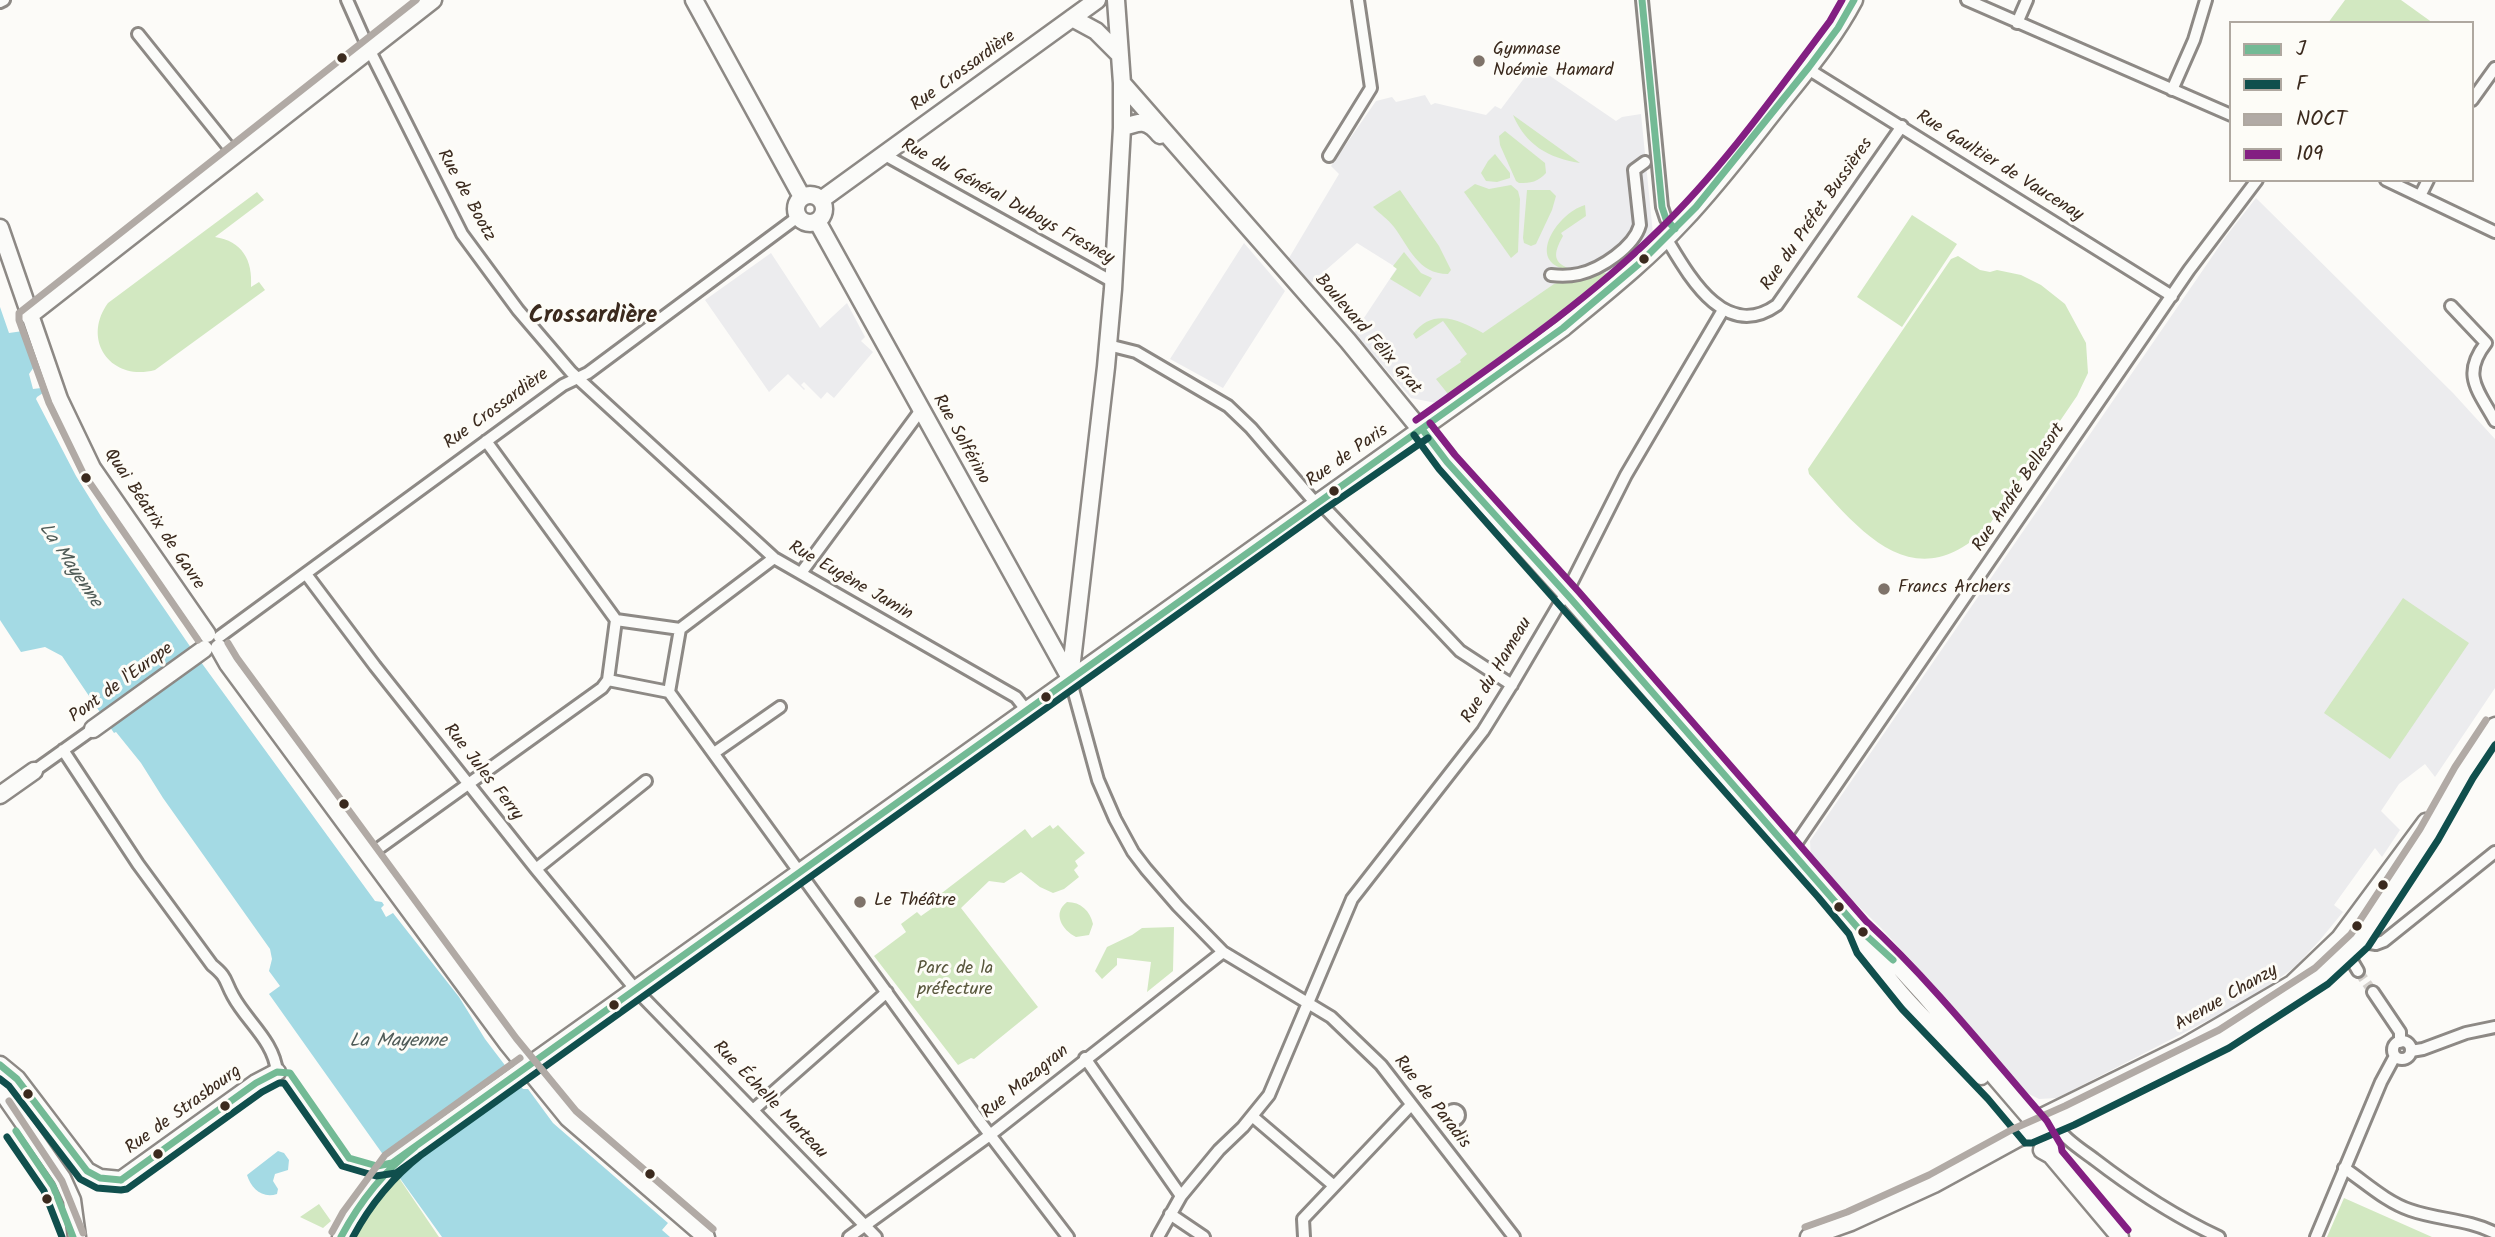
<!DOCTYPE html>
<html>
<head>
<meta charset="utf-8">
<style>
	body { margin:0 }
	#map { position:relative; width:2495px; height:1237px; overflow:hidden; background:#fcfbf8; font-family:Kalam,sans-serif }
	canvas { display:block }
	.legend { position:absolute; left:2229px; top:21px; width:245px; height:161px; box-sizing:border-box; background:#fdfcf7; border:2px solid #afa8a0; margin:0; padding:9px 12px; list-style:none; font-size:21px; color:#3b2a1e }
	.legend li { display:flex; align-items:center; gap:14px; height:35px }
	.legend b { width:35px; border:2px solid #afa8a0 }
</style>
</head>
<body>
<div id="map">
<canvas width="2495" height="1237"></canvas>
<ul class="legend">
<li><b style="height:9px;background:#73ba95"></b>J</li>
<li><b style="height:9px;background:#104f4d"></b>F</li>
<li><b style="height:9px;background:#b1aaa5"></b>NOCT</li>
<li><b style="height:9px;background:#831f82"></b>109</li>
</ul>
</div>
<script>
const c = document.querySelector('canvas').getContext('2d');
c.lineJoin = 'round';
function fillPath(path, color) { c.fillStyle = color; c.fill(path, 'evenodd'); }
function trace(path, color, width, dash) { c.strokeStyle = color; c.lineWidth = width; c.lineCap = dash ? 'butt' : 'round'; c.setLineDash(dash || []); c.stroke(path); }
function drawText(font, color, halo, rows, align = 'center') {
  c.font = font + ' Kalam,sans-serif'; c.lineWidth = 6; c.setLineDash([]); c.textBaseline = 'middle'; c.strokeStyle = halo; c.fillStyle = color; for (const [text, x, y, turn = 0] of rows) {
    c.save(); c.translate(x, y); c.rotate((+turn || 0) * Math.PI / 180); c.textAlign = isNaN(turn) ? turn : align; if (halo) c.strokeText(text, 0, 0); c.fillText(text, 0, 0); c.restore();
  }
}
fillPath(new Path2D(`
	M1534 65 1616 121 1622 117 1641 114 1653 234 1586 293 1436 403 1411 398 1354 333 1397 268 1357 243 1311 283 1289 258 1339 174 1331 166 1376 101 1392 97 1396 102 1425 95 1431 105 1435 103 1486 115 1495 106 1501 109Z
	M2256 198 2453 393 2495 439V688L2435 777 2425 764 2399 784 2381 811 2400 830 2382 857 2375 848 2334 905 2343 912 2320 940 2295 967 2253 997 2232 1008 2057 1098 2039 1099 2025 1092 1948 1000 1881 928 1811 860 1810 841 2227 235Z
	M1244 243 1285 291 1223 388 1170 359Z
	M771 253 820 328 847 303 865 337 861 341 873 352 834 398 827 392 821 399 804 382 801 385 805 389 804 390 788 374 769 392 705 300Z`), '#ececee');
fillPath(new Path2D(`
	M2345 0H2401L2433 23H2328Z
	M1513 115 1580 163C1548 158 1526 145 1513 115Z
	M1505 131 1545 163 1546 173C1538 182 1531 183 1519 183L1516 181 1500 145 1499 136Z
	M1495 154 1510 173V178L1497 182 1486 181 1481 173 1488 161Z
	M1475 184 1489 189 1511 185 1518 191 1520 199 1518 252 1511 258 1464 192Z
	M1400 190 1439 246 1451 270 1448 274C1418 274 1409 247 1394 227 1388 219 1380 214 1373 207Z
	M1527 190H1550L1556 196 1552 210 1536 244 1531 246 1524 243 1523 238Z
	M257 192 264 200 215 237C242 241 253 260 251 287L259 282 265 290 155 370C111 382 81 340 108 303Z
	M1585 205 1586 216 1561 233 1563 236C1553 254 1552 263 1573 270 1523 267 1555 214 1585 205Z
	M1912 215 1957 244 1902 327 1857 297Z
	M1404 252 1421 273 1432 278 1420 297 1390 279 1397 269 1393 266Z
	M1958 256 1980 270 1990 272 1997 270 2021 275 2041 285 2065 304 2086 343 2088 373 2077 396 1987 528C1913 600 1859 530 1809 474L1808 469 1951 259Z
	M1601 272 1609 274 1586 293 1448 394 1436 379 1461 362 1460 360 1467 354 1443 321 1416 339 1413 334C1433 307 1460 320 1483 333L1554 284Z
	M2403 598 2469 643 2390 759 2324 713Z
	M1050 825 1053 829 1058 825 1085 853 1075 861 1078 866 1074 870 1079 877 1064 889 1053 893 1040 887 1021 872 1004 883 989 881 961 908 1038 1007 974 1059 971 1058 958 1065 874 956 906 932 901 924 917 912 921 916 938 904 934 899 1025 829 1032 838Z
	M1067 902C1081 902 1090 911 1093 924L1089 935 1076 937C1062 930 1052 913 1067 902Z
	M1174 927 1173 971 1147 992 1151 962 1117 958V965L1102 979 1095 971 1107 947 1132 935 1142 928Z
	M397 1175 439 1237H349L355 1224 359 1227 376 1196Z
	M2344 1198 2432 1237H2327Z
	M319 1204 331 1221 323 1228 300 1217Z`), '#d2e8c1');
fillPath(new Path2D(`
	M0 307 9 333 23 331 34 367 29 374 33 389 41 388 43 393 37 397 36 399 76 476 102 518 198 658 375 901 382 902 384 905 381 908 386 917 393 913 459 997 485 1039 523 1089H528L553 1123 668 1223 662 1230 670 1237H442L399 1177 405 1170 384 1156 269 994 280 986 269 971 272 959 270 949 163 798 141 763 116 732 114 733 62 656 45 647 21 652 0 620Z
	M278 1151 284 1153 289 1160 288 1170 275 1174 273 1181 278 1189 277 1194C262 1199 251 1188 247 1175Z`), '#a4dae4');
trace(new Path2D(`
	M2358 971 2373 992`), '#d5d1cc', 10, [10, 5]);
const street = new Path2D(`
	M347 0 367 45 462 234 518 310 571 372 774 558 1016 697 1027 711
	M1642 0 1662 207 1666 219 1675 229
	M1967 0 2231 115
	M0 2 4 0
	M2017 23 2027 0
	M138 34 235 155
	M1808 69 2172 296
	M2172 90 2194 40 2206 0
	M2472 100 2495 68
	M883 154 1113 282
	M1329 156 1371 88 1358 0
	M2386 180 2495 232
	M2420 196 2428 180
	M1666 238C1689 276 1725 342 1777 305L1902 126
	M1551 275C1560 276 1570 276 1579 274 1601 269 1634 247 1640 225L1634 170 1645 162
	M2451 306 2486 343C2461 375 2478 390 2495 421
	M1108 345 1136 352 1228 406 1251 428 1312 499 1325 508 1460 651 1512 685
	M486 441 616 620
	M801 573 921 410
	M306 574 375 666 536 869 636 990 876 1237
	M616 620 680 629 669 692 608 680Z
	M680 629 774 558
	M219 637 563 385 588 373 799 216
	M1070 678 1098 780 1115 819 1133 852 1146 869 1178 906 1223 952 1331 1017 1381 1065 1514 1237
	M669 692 981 1123 1068 1237
	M63 750 138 864 212 965C228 978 224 980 233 996 247 1022 274 1041 277 1072
	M714 753 780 707
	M34 771 93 729
	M1791 851 2189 270 2257 180
	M368 856 602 688 608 680
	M536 869 646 781
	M2353 940 2376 944 2384 941 2495 852
	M2344 947 2358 971
	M2373 992 2400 1032V1042
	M2393 1050a9 9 0 1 1 18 0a9 9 0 1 1-18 0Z
	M2411 1051 2423 1049 2466 1033 2495 1027
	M1085 1058 1181 1196
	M1449 1115a5 5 0 1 1 10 0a5 5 0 1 1-10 0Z
	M753 1110 887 992
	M1252 1116 1333 1185
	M2051 1118C2060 1136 2079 1148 2094 1159 2133 1189 2174 1216 2219 1237
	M2344 1168C2365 1182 2386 1202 2410 1210 2438 1220 2468 1219 2495 1233
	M1170 1214 1204 1237
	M849 1237 990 1135 1223 952
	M1158 1237 1181 1196 1219 1150 1243 1127 1269 1095 1352 899 1483 731 1514 681 1571 584 1626 475 1723 310
	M1304 1237 1303 1219 1411 1105
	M2316 1237 2381 1082 2395 1056`);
const secondary = new Path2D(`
	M694 0 802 197
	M1072 18 1096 31 1120 55
	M1122 83 1348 341 1447 462 1571 599 1858 928 1893 960 1923 993 2039 1128 2051 1149V1155
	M1122 128C1140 121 1147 119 1160 135
	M796 209a14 14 0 1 1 28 0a14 14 0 1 1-28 0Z
	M821 200 1097 0
	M817 221 1070 678
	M0 228 59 399 92 468 207 634
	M29 316 433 0
	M219 648 228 664 508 1044 542 1086 568 1118 706 1237
	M1070 678 1106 367 1113 289 1122 128V83L1116 0
	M93 729 204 649
	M2459 779 2495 726
	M0 795 34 771
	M1860 933C1879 981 1944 1038 1981 1076
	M0 1065 17 1079 87 1171 100 1178 121 1180 256 1083 277 1072
	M0 1089 62 1178 72 1200 77 1237
	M2038 1119 2184 1047 2292 984 2340 938 2426 822
	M2042 1150 2051 1155 2120 1237
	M341 1237 351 1218 392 1163 1563 328C1604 294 1647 260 1683 221 1718 184 1748 144 1779 105 1806 71 1834 38 1854 0
	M1809 1237 1851 1222 1934 1184 2018 1138 2069 1116 2224 1039 2322 976 2359 941 2429 834 2464 772`);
trace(street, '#8d8985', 16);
trace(secondary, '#8d8985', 21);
trace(street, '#fbfbf9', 10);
trace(secondary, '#fbfbf9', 16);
trace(new Path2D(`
	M1642 0 1662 207 1666 219 1675 229
	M1422 429 1447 462 1571 599 1858 928 1893 960
	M0 1065 17 1079 87 1171 100 1178 121 1180
	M16 1131 53 1186 73 1237
	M349 1158 377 1166 392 1163 1563 328 1640 263 1696 207 1809 67 1838 28 1854 0
	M121 1180 256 1083 277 1072 290 1073 349 1158
	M341 1237C360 1201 383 1172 415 1147`), '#73ba95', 7);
trace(new Path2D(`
	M1414 435 1439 469 1818 897 1849 934 1857 953 1902 1009 1988 1099 2025 1143H2032L2074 1125 2229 1048 2328 984 2368 947 2438 840 2473 778 2495 745
	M0 1079 9 1086 80 1179 97 1188 121 1190 127 1189 262 1092 279 1083H284L342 1166 376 1176 396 1173 1322 511 1428 438
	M7 1137 44 1191 62 1237
	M353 1237C370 1205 392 1178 421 1155`), '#104f4d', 7);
trace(new Path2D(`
	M198 640 83 473 49 403 19 320V313L416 0
	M228 643 237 658 516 1038 576 1111 713 1229
	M9 1101 62 1181 83 1233
	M1805 1227 1847 1212 1929 1175 2013 1129 2065 1106 2219 1030 2315 968 2351 934 2420 829 2455 767 2486 720
	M332 1232 343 1212 385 1155 520 1058`), '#b1aaa5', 7);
trace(new Path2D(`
	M1416 420C1499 361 1585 303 1658 231 1723 168 1776 93 1830 21L1842 0
	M1430 423 1455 455 1579 592 1866 921C1932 982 1988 1053 2047 1121L2061 1145 2062 1151 2128 1230`), '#831f82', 7);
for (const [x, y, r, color] of [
	[342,58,6,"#3b2a1e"],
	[1479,61,7,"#7f736a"],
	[1644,259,6,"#3b2a1e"],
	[86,478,6,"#3b2a1e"],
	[1334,491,6,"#3b2a1e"],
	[1884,589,7,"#7f736a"],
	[1046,697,6,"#3b2a1e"],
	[344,804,6,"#3b2a1e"],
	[2383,885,6,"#3b2a1e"],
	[860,902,7,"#7f736a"],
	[1839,907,6,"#3b2a1e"],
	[2357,926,6,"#3b2a1e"],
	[1863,932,6,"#3b2a1e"],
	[614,1005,6,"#3b2a1e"],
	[28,1094,6,"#3b2a1e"],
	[225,1106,6,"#3b2a1e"],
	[158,1154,6,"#3b2a1e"],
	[650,1174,6,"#3b2a1e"],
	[47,1199,6,"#3b2a1e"]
]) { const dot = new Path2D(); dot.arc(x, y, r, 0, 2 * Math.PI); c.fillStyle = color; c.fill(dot); trace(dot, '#fdfcf7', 2.5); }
drawText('18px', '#3b2a1e', '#fdfcf7', [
	["Gymnase",1493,51],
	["Noémie Hamard",1493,72],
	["Francs Archers",1898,589],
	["Le Théâtre",874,902]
], 'left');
drawText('18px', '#3b2a1e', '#fdfcf7', [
	["Rue Crossardière",964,72,-36],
	["Rue Gaultier de Vaucenay",1999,167,32],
	["Rue de Bootz",465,196,61],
	["Rue du Général Duboys Fresney",1007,203,29],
	["Rue du Préfet Bussières",1818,215,-55],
	["Boulevard Félix Grat",1367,335,49],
	["Rue Crossardière",497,410,-36],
	["Rue Solférino",960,440,61],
	["Rue de Paris",1348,457,-35],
	["Rue André Bellesort",2020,488,-56],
	["Quai Béatrix de Gavre",153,520,56],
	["Rue Eugène Jamin",850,582,30],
	["Rue du Hameau",1498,671,-59],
	["Pont de l'Europe",122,684,-36],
	["Rue Jules Ferry",482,773,52],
	["Avenue Chanzy",2227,999,-30],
	["Rue Mazagran",1026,1083,-39],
	["Rue Échelle Marteau",769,1101,46],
	["Rue de Paradis",1431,1103,52],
	["Rue de Strasbourg",184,1111,-36]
]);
drawText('18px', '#58563c', '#fdfcf7', [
	["Parc de la",955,970],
	["préfecture",955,991]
]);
drawText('italic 19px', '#4f5b57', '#fdfcf7', [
	["La Mayenne",69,566,56],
	["La Mayenne",398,1043]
]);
drawText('bold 24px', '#3b2a1e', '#fdfcf7', [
	["Crossardière",593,318]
]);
</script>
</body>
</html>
